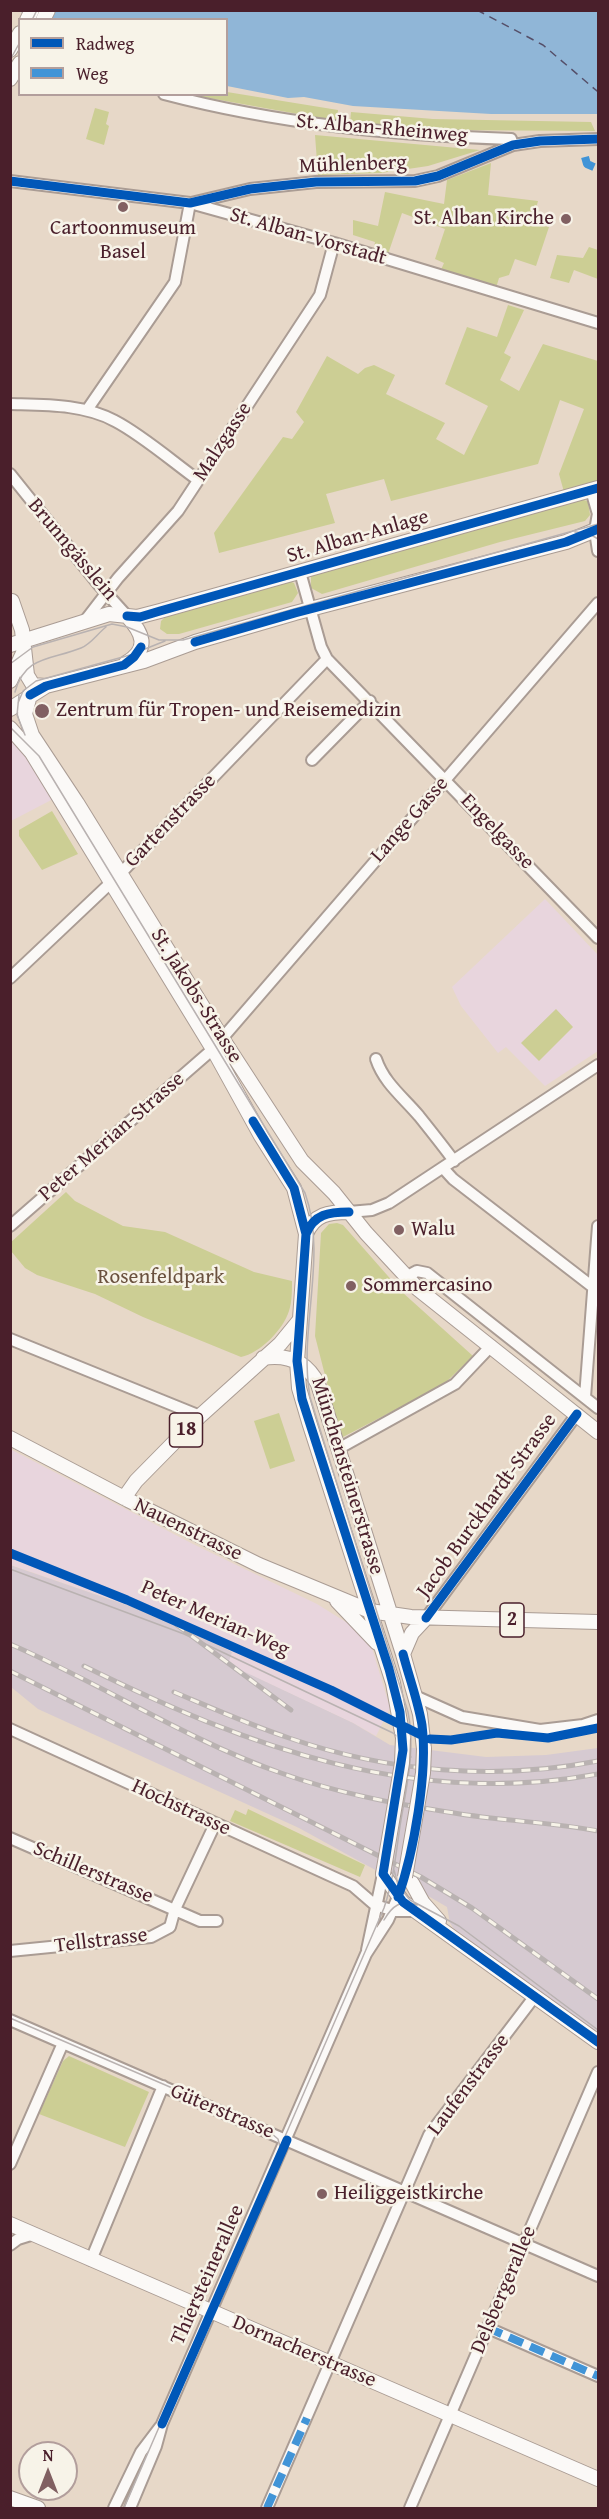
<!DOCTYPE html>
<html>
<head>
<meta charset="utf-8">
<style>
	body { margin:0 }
	#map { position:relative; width:609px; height:2519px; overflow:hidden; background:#e7d8c8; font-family:"Gentium Book Plus",serif }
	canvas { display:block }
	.frame { position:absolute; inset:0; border:12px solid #4a1f2b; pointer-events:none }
	.legend { position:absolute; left:18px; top:18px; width:210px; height:78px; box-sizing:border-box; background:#f7f3e8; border:2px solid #b29e9c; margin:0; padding:8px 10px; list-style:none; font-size:18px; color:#4a1f2b }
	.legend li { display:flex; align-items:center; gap:12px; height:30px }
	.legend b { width:30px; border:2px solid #b29e9c }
	.north { position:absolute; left:18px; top:2441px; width:60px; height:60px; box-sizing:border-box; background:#f7f3e8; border:2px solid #b29e9c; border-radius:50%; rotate:0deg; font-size:16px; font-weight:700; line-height:24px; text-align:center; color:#4a1f2b }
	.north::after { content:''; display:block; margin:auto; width:21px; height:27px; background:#816062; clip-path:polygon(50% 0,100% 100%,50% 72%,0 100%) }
</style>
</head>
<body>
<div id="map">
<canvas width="609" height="2519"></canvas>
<div class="frame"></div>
<ul class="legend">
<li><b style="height:8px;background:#0057b8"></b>Radweg</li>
<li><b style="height:8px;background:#4194d7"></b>Weg</li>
</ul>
<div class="north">N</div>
</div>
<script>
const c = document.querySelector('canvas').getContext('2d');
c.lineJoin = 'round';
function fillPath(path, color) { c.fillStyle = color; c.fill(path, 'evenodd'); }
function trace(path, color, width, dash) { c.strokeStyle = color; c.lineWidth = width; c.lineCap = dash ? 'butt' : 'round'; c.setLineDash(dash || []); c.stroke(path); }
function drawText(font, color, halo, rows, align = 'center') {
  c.font = font + ' "Gentium Book Plus",serif'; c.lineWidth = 5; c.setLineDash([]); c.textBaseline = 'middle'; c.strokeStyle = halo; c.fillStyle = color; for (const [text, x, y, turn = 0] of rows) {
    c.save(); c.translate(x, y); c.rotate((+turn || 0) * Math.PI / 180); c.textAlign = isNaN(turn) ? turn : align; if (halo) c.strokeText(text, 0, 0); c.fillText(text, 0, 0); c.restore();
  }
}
fillPath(new Path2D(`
	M10 735 57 797 11 821 10 820Z
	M545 899 598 955V1051L545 1086 506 1047 498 1053 461 1006 452 987Z
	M10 1449 193 1544 317 1604 349 1624 372 1648 390 1708 376 1736 353 1723 227 1664 232 1652 161 1617 11 1565Z`), '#e8d5dd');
fillPath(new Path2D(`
	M10 1565 161 1617 232 1652 228 1664 353 1723 390 1745 486 1757 546 1755 598 1748V2033L454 1929 450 1923 447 1907 423 1893 422 1889 382 1869 379 1872 299 1828 38 1709 11 1687Z`), '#d6cad1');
fillPath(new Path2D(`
	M227 92 338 110 337 121 192 95 226 94Z
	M95 108 109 112 106 124 109 126 104 145 86 139Z
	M351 112 433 119 591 122 595 131 437 130 350 123Z
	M315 135 480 150 428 166 381 173 318 175Z
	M491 163 488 195 538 201 532 224 549 227 536 266 515 259 509 275 499 278 496 288 440 272 444 263 435 259 445 229 402 213 388 254 373 251 375 242 353 235V220L378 226 385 192 444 204 447 180Z
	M589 247 598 250V279L574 270 569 283 550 278 557 255 583 258Z
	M508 305 524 310 504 353 511 357 500 380 519 391 543 344 598 361V481L564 492 559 474 584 409 560 400 538 464 391 501 384 479 326 494 335 523 219 553 214 533 283 437 292 439 304 422 296 412 327 356 358 374 365 368 374 365 395 375 386 394 445 423 436 439 464 455 488 406 445 384 467 327 497 337Z
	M579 499 588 501 590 515 585 521 500 542 322 594 311 588V576L316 572Z
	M289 581 294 583 298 593 292 602 179 634H167L160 629 161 621 166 616Z
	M52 811 78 854 42 870 19 836V830Z
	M556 1009 573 1027 539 1061 521 1043Z
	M66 1192 75 1201 123 1226 165 1232 254 1272 292 1281C292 1291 292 1302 289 1311 283 1330 260 1353 241 1357L143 1317 95 1294 37 1275 25 1268 11 1251 10 1243Z
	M337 1223 343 1225 402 1292 473 1356 443 1385 341 1438 315 1336 321 1233 329 1224Z
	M279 1413 295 1461 270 1469 254 1421Z
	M248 1809 365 1865 360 1877 230 1821 235 1810 246 1815Z
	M69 2056 149 2092 125 2147 39 2114 63 2061Z`), '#ccce94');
fillPath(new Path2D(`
	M19 11H598V114H491L353 106 304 97 288 98 227 86 226 20H36Z`), '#90b6d7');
trace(new Path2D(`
	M477 10 543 45 597 91 598 89`), '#554f69', 1.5, [8, 6]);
const minor = new Path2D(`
	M164 94C278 124 393 135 511 139L513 145
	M10 181 190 203 334 243 598 323
	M191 203 250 189 316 182 415 181 438 176 513 145 540 141 598 139
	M10 404C45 405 84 404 115 421 142 435 173 462 198 480
	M87 410 175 282 190 203
	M10 474 99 585 127 616
	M591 490 598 514
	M598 513 595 531 598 551
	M300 572 321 647 327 659 598 938
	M84 622 118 578 178 511 320 295 334 243
	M312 760 370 701
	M10 978 120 874 327 659
	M376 1059C384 1083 403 1097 419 1116 431 1131 443 1146 454 1161
	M443 1168 453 1179 598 1291
	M349 1212 372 1210 389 1203 598 1065
	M10 1226 213 1049 598 603
	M406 1277 417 1271 427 1273 598 1408
	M10 1339 200 1416
	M585 1397 598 1226
	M338 1449 455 1384 491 1346
	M426 1618 577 1414
	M415 1696 462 1717 540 1730 583 1725 598 1720
	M10 1729 353 1886 375 1905 395 1911H415
	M10 1838 200 1921H217
	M367 1950 383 1874
	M10 1951 151 1937 170 1927 175 1909 215 1824
	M10 2020 598 2276
	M10 2164 63 2043
	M10 2245 18 2239 34 2234
	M91 2260 163 2086
	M488 2328 598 2376
	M114 2508 141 2452 160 2427
	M130 2508 156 2446 162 2424 366 1954 388 1920 398 1897
	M267 2508 429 2135 535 1996
	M410 2508 598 2072`);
const major = new Path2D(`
	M27 20 32 10
	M43 20 48 10
	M10 50 20 33
	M10 79 20 63
	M12 601 22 630 27 675 33 685 46 686
	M10 645 109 614 137 617 160 611 598 488
	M126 663C150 649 143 633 127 616
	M10 681 24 651
	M30 695 25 714 32 735 77 803 222 1038 302 1161 334 1193 366 1233 418 1289 598 1432
	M10 709 46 686 144 661 195 642 295 613 566 542 598 529
	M10 728 32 753 213 1049 261 1136 294 1188 306 1234
	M349 1212C329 1212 314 1214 306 1234L297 1361 299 1388 309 1422 393 1683 403 1738
	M263 1358C288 1354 307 1362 318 1384L403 1654 420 1714 424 1749
	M10 1438 128 1500 259 1565 370 1611 411 1617 598 1622
	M124 1498 136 1481 200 1416 280 1344 298 1322
	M337 1601 377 1643
	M403 1654 412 1633 426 1618
	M383 1874 403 1902 598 2042
	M412 1883 423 1903 439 1921
	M10 2224 598 2479
	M10 2498 38 2508`);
trace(minor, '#aa9c94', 14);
trace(major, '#aa9c94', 16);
trace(minor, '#fbf9f7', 10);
trace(major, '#fbf9f7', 14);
trace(new Path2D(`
	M32 20 37 10
	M10 60 20 42
	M575 532 588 533 598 539
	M10 664 33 647 112 624 127 627 159 640H183L598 524
	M15 692C25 655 52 660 81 648 91 644 97 634 106 627
	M19 695 17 715 25 735
	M18 703 23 691 36 681 130 655 165 641
	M10 727 39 756 305 1193C328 1257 298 1329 310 1397L408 1712C416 1750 406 1788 400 1826 396 1854 393 1882 384 1908L124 2508
	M10 1569 184 1634 393 1733 404 1743 411 1757
	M394 1870 398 1885 410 1900 459 1926 598 2030
	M384 1920C392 1906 401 1899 417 1905
	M10 2018 265 2128 278 2139 281 2151`), '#b9b2b1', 1.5);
const rail = new Path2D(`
	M177 1625 291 1710
	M10 1644C102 1684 187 1740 281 1773 336 1793 396 1804 454 1813 502 1821 551 1822 598 1831
	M84 1666C248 1747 413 1808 598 1774
	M10 1671 421 1877 472 1908 598 1999
	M174 1692C212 1708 250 1725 289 1738 388 1772 495 1781 598 1761`);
trace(rail, '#b9b2b1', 5);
trace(rail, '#f7f3e8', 3, [9]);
const majorBridge = new Path2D(`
	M383 1874 402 1763 403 1738
	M405 1877 423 1773 424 1749`);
trace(majorBridge, '#aa9c94', 16, []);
trace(majorBridge, '#fbf9f7', 14);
trace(new Path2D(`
	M585 157 587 164 598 169
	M488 2328 598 2376
	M267 2508 307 2418`), '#4194d7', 8, [15, 8]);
trace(new Path2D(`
	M10 181 190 203 250 189 316 182 415 181 438 176 513 145 540 141 598 139
	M127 616 140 617 160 611 598 488
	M195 642 295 613 566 542 598 529
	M30 695 46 686 124 665 134 657 141 647
	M253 1121 294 1188 306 1234
	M349 1212C329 1212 314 1214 306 1234L297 1361 302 1399 389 1669 400 1712 403 1750 383 1874 403 1902 598 2042
	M10 1553 127 1600 331 1690 423 1736
	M426 1618 577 1414
	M430 1739 451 1740 497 1733 548 1738 598 1728
	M398 1897C414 1852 428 1772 422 1725 418 1701 409 1677 403 1654
	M162 2424 287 2140`), '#0057b8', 9);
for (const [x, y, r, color] of [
	[123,207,6,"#816062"],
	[566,219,6,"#816062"],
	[42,711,8,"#816062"],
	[399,1230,6,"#816062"],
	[351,1286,6,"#816062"],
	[322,2194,6,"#816062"]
]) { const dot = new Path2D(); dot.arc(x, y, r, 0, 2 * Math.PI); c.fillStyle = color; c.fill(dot); trace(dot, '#f7f3e8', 2); }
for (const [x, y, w] of [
	[186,1430,33],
	[512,1620,24]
]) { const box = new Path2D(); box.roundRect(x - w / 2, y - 17, w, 34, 4.5); c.fillStyle = '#f7f3e8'; c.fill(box); trace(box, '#4a1f2b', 1.5); }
drawText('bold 20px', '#4a1f2b', null, [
	["18",186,1430],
	["2",512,1620]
]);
drawText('21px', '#4a1f2b', '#f7f3e8', [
	["St. Alban-Rheinweg",382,129,5],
	["Mühlenberg",353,165,-2],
	["St. Alban-Vorstadt",308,237,16],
	["Malzgasse",223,442,-57],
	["St. Alban-Anlage",358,537,-16],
	["Brunngässlein",72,550,50],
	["Lange Gasse",410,820,-49],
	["Gartenstrasse",171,821,-46],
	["Engelgasse",497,832,46],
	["St. Jakobs-Strasse",196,996,58],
	["Peter Merian-Strasse",112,1137,-41],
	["Münchensteinerstrasse",347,1476,73],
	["Jacob Burckhardt-Strasse",487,1506,-54],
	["Nauenstrasse",188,1530,26],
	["Peter Merian-Weg",215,1619,24],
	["Hochstrasse",181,1808,25],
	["Schillerstrasse",93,1873,23],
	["Tellstrasse",101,1941,-7],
	["Laufenstrasse",469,2085,-53],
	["Güterstrasse",222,2112,23],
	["Thiersteinerallee",208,2275,-66],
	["Delsbergerallee",504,2290,-67],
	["Dornacherstrasse",304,2352,23]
]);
drawText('21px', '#4a1f2b', '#f7f3e8', [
	["St. Alban Kirche",554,219,"right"],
	["Cartoonmuseum",123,229,"center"],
	["Basel",123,253,"center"],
	["Zentrum für Tropen- und Reisemedizin",56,711],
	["Walu",411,1230],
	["Sommercasino",363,1286],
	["Heiliggeistkirche",334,2194]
], 'left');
drawText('21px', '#6a513e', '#f7f3e8', [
	["Rosenfeldpark",161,1278]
]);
</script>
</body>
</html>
